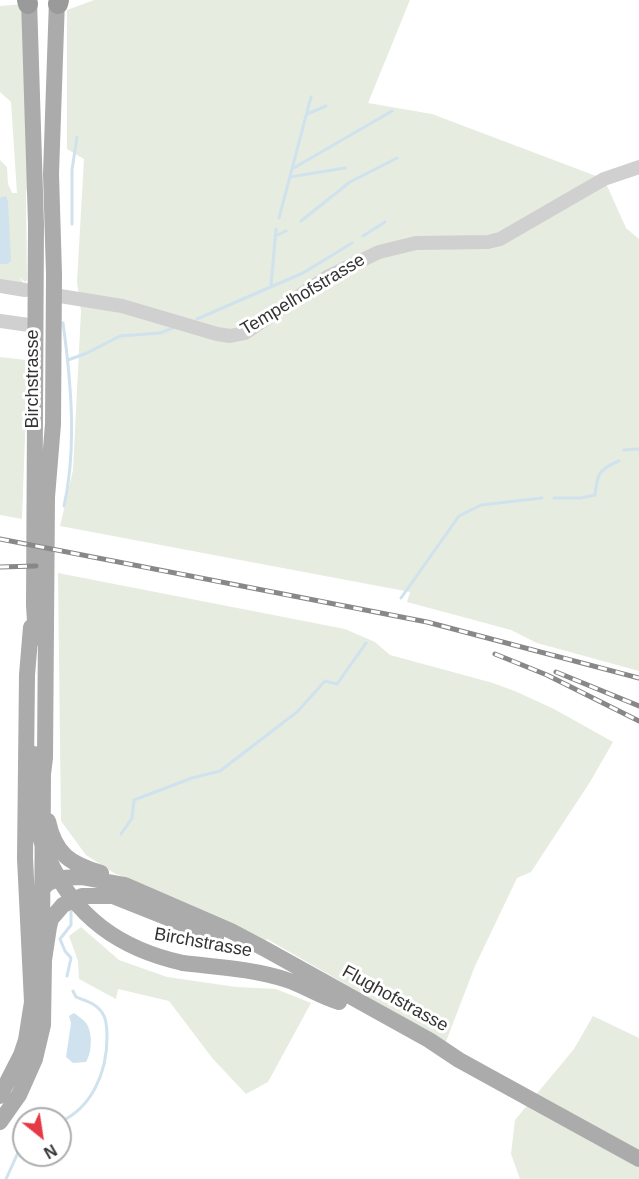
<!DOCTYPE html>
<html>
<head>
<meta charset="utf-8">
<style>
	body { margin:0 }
	#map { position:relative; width:639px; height:1179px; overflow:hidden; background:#fff; font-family:Helvetica,sans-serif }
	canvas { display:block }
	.north { position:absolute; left:12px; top:1107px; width:60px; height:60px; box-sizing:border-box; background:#fff; border:2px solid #adadad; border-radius:50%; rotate:150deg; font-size:16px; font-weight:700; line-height:24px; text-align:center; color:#333 }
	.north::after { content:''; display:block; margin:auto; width:21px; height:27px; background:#e63946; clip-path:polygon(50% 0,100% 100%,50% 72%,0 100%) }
</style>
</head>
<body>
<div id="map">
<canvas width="639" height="1179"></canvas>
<div class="north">N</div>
</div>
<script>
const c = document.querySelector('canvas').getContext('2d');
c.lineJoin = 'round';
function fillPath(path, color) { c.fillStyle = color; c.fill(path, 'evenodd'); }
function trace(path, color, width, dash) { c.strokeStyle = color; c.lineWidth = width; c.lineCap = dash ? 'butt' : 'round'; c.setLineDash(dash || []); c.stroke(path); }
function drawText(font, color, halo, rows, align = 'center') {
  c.font = font + ' Helvetica,sans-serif'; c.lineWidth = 6; c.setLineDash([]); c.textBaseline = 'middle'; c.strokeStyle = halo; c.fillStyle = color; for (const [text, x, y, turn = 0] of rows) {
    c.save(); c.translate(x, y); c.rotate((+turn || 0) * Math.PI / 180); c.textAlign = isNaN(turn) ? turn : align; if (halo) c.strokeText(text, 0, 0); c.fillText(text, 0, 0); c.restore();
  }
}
fillPath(new Path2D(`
	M94 0H410L368 103 432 114 604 179 626 228 639 239V671L537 643 511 630 407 602 410 592 60 526 73 470 81 311 77 282 84 159 67 149V10Z
	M24 4 29 176 26 194 27 280 25 282 19 277 24 284 0 280V160L7 167 8 184 12 193H17L11 102 0 92V6Z
	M0 357 26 360 27 382 22 519 0 515Z
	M58 573 345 629 375 642 390 655 493 683 517 692 554 709 613 742 590 782 531 872 517 878 475 966 445 1044 434 1035 267 939 264 943 183 902 114 873 86 855 61 821Z
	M81 927 119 960 167 977 236 987 276 989 311 1003 268 1082 246 1094 213 1059 169 1001 118 989 116 999 79 979 78 961 69 936Z
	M593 1016 639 1038V1179H520L511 1154 515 1120 574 1049Z`), '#e6ecdf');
fillPath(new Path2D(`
	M6 196 8 202 11 261 7 264H0V198Z
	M74 1013C78 1016 83 1019 86 1023 93 1032 92 1053 86 1062L73 1063 66 1057 71 1023 69 1016Z`), '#cfe2ee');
trace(new Path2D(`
	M307 114 326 106
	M292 169 392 111
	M290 177 345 168
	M279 218 311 97
	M301 221 350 182 397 158
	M72 224V170L77 137
	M275 236 286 231
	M363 236 385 222
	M271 286 276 229
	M197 319 303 273 352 243
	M63 323C71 381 77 449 64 506
	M68 360 87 353 120 336 160 333 173 328
	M624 450 639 449
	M554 498H581L595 495C597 474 599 469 619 461
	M401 598 459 516 481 505 542 498
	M121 834 132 818 134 800 192 778 220 771 297 712 325 681 337 684 366 643
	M67 976 71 958 65 951 60 939 71 925V909
	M60 1122C93 1107 107 1071 107 1037 107 1030 107 1020 103 1014 97 1004 87 1001 76 997L73 991
	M6 1179 21 1146 24 1143`), '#cfe2ee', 3);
trace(new Path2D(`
	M0 286 25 290
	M60 296 122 306 217 334 230 336 245 333 327 277 379 252 416 243 488 242 500 239 604 179 639 167
	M0 321 36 326`), '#d0d0d0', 14);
trace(new Path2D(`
	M29 0 36 224 34 605 36 638
	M48 821C55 854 70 864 101 873
	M28 919 38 893 48 883 61 878 81 877 125 885 231 931 265 949 429 1040 459 1060 639 1159
	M44 960 42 950 43 774 45 758 47 497 53 424 54 274 51 174 57 0
	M183 963C217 967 254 969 287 980 305 986 321 997 339 1002
	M0 1096 21 1055 26 1040 32 1002 25 858 27 675 31 627
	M0 1122 19 1095 35 1059 43 1025 44 960 49 927 51 919 63 905 82 896H113L216 937`), '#ababab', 16);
trace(new Path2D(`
	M27 0 28 4
	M58 4 59 0`), '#9a9a9a', 20);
const rail = new Path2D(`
	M0 539 427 622 639 678
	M0 567 36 566
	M495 654 547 675 639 721
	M556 672 639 706`);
trace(rail, '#888', 5);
trace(rail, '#fff', 3, [9]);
trace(new Path2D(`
	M34 754C34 777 32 801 36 823 38 835 43 846 48 857 74 917 120 949 183 963`), '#ababab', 16);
drawText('18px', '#333', '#fff', [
	["Tempelhofstrasse",303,295,-31],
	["Birchstrasse",33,379,-90],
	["Birchstrasse",203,943,10],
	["Flughofstrasse",395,999,29]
]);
</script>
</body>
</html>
